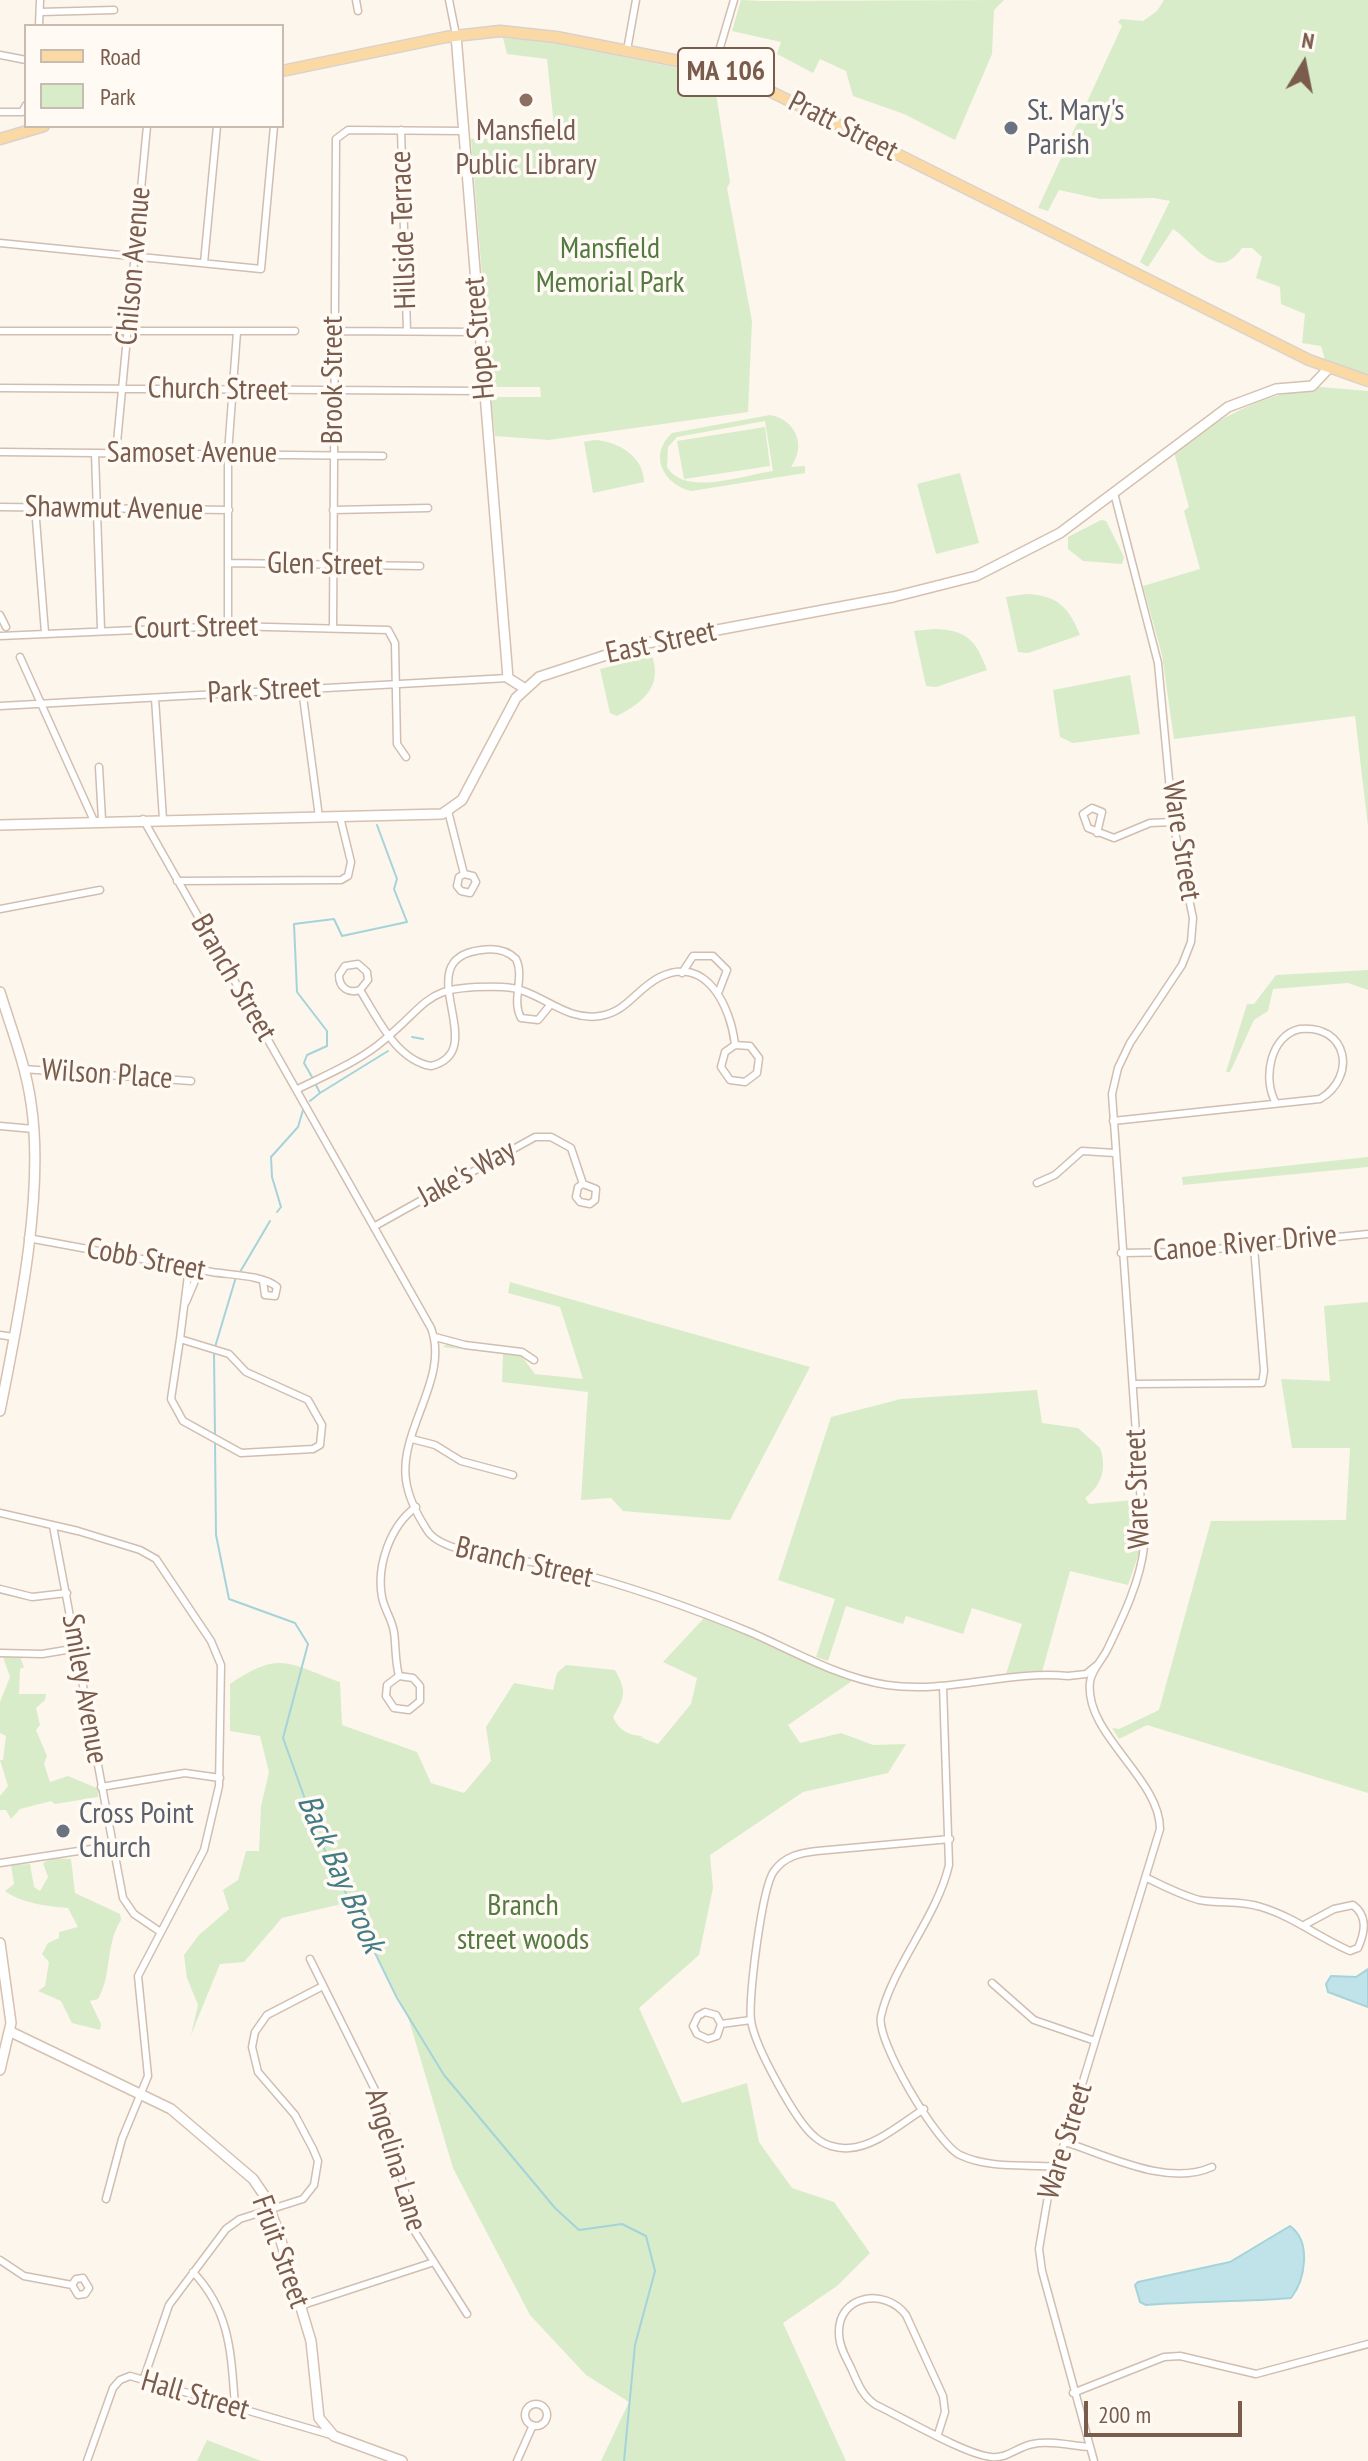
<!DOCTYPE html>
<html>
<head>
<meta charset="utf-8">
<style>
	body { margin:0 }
	#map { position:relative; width:1368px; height:2461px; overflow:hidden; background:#fdf6ec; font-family:"PT Sans Narrow",sans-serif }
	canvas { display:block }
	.legend { position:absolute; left:24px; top:24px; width:260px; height:104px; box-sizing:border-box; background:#fffaf3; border:2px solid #cabbb1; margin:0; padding:10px 14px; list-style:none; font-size:24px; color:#7a5c4d }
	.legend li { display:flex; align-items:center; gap:16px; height:40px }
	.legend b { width:40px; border:2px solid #cabbb1 }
	.north { position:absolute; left:1264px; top:24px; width:80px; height:80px; -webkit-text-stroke:6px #fffaf3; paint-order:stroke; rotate:10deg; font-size:22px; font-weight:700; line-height:32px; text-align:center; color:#7a5c4d }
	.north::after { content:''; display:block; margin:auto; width:28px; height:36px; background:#7a5c4d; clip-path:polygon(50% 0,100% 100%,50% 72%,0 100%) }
	.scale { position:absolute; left:1084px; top:2401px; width:158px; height:36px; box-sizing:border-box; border:4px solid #7a5c4d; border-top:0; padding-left:10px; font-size:24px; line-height:28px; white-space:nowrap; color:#7a5c4d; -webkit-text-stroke:6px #fffaf3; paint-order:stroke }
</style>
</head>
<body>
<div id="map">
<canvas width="1368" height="2461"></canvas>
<ul class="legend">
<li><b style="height:10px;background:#fbd9a5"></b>Road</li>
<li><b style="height:22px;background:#d8ecc9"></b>Park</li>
</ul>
<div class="north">N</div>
<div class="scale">200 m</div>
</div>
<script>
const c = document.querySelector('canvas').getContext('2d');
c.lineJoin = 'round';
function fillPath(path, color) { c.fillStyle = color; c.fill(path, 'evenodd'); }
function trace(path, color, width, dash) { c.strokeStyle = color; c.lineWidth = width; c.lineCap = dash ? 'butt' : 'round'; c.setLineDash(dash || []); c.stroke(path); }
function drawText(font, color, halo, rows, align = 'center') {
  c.font = font + ' "PT Sans Narrow",sans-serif'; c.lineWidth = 7; c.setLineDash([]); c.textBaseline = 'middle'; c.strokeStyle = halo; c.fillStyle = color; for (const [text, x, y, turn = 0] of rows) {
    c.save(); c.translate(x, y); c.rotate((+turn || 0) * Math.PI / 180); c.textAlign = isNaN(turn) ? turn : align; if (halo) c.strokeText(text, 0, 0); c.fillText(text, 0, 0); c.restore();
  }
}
fillPath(new Path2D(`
	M741 0 764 1 1004 0 994 10 992 54 955 140 904 114 853 96 846 71 820 59 813 73 777 54 781 42 732 31Z
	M1164 0H1368V375L1325 360 1321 346 1302 343 1305 314 1281 304 1280 287 1256 278 1262 257 1252 248H1242C1217 285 1194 242 1173 229L1148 267 1140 262 1170 201 1154 198 1100 199 1059 190 1048 211 1038 208 1122 26 1118 22 1121 19 1143 21 1157 11Z
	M503 38 550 42 713 75 730 182 727 188 752 321 748 412 549 440 495 436 491 397H541L540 387H491L471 139 555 136 547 59 507 54Z
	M1320 387 1368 391V827L1355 716 1174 739 1162 655 1143 586 1200 569 1184 511 1189 507 1174 452C1218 418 1263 393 1320 387Z
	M770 415C795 419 807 445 791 467L805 466V473L691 491C663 484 648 455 672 433ZM765 421 773 471C744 475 685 497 667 467L668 447 677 437Z
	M765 427 770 466 684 479 677 441Z
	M594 440C617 441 644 456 644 482L593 493 584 442Z
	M960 473 979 543 936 554 917 484Z
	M1101 520 1106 521 1124 557 1122 564 1083 561 1068 549V537Z
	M1026 594C1057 595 1069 607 1080 635L1028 653 1018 652 1006 597Z
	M934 629C967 630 976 640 987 670L936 687 926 686 914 631Z
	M652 656C663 687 642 703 617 716L610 713 600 669Z
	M1130 675 1140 734 1073 743 1060 737 1053 690Z
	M1368 970V990L1348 983 1273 989 1268 1011 1254 1020 1230 1072H1226L1247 1004H1254L1276 975Z
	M1368 1157V1167L1183 1185 1182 1177Z
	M510 1282 810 1367 730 1520 623 1511 611 1498 581 1500 588 1392 502 1382 503 1354 443 1347 448 1343 520 1354 535 1374 583 1379 560 1307 508 1293Z
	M1368 1302V1793L1147 1725 1119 1739 1112 1728 1119 1729 1159 1710 1211 1521 1346 1520 1350 1448H1292L1281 1379 1330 1381 1324 1306Z
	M1037 1390 1042 1423 1078 1428 1100 1448C1107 1468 1102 1485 1085 1498L1089 1504 1135 1500 1139 1553 1128 1585 1070 1571 1042 1672 1006 1674 1022 1624 972 1608 963 1634 906 1616 903 1624 846 1606 828 1661 816 1657 835 1599 778 1580 831 1417 901 1399Z
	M706 1616 858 1677 788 1725 800 1743 841 1733 873 1745 906 1744 888 1773 803 1792 710 1855 713 1888 699 1955 639 2008 682 2103 747 2083 759 2142 792 2188 834 2202 870 2253 837 2286 783 2323 846 2461H601L629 2402 586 2375 530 2315 453 2168 408 2017 350 1902 282 1918 244 1962 220 1964 191 2035 198 2005 187 1978 184 1955 199 1935 229 1909 223 1890 238 1880 246 1851H259L261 1806 269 1772 260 1736 230 1731V1684C280 1650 287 1663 340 1682L342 1725 417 1752 431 1783 464 1793 491 1761 486 1727 514 1683 553 1690 557 1673 566 1665 615 1670C627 1691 625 1697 613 1717 619 1731 630 1736 644 1736L640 1737 658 1744 691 1704 697 1678 663 1662Z
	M10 1655 20 1657 24 1667 20 1669 19 1694H46L45 1700 36 1708 40 1725 36 1730 47 1756 44 1764 50 1782 68 1776 99 1789 98 1797 55 1804 51 1801 20 1809 11 1819 6 1810H0V1796L8 1786 0 1760H3L6 1736 0 1733V1702L10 1677 3 1657Z
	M54 1858 71 1859 75 1893 120 1914 121 1920C105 1945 112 1976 98 1999L90 2001 101 2024 100 2030 72 2023 61 2001 38 1991 45 1986 49 1962 42 1954 48 1943 59 1938V1932L78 1927 68 1908C46 1906 21 1903 5 1891L14 1884 11 1865 30 1864 34 1887 40 1891 48 1877 43 1863Z
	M207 2440 261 2461H197Z`), '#d8ecc9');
const water = new Path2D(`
	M1368 1969V2007L1328 1992 1326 1984 1331 1976 1356 1977Z
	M1290 2226C1312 2242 1305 2280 1291 2298 1242 2302 1195 2301 1146 2305L1140 2302 1135 2285 1138 2282 1230 2262Z`);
fillPath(water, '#bfe3e8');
trace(water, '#a5d3da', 2);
trace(new Path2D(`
	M412 1037 423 1039
	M312 1077 304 1063 307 1055 327 1046V1031L297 992 294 924 334 919 342 936 407 922 394 889 397 879 377 825
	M320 1093 388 1051
	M310 1101 320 1093 316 1085
	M277 1212 281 1207 272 1177 271 1157 298 1127 303 1110
	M240 1272 270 1221
	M215 1347 236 1277
	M214 1353 215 1435
	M215 1441 216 1535 229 1599 295 1623 308 1644 283 1738 319 1838 397 1998 444 2075 555 2208 579 2230 622 2224 646 2236 655 2271 635 2345 624 2461`), '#a5d3da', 2);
const street = new Path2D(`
	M356 0 358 11
	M449 0 456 35
	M40 12 114 10
	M39 26 40 0
	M627 50 636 0
	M0 55 26 60
	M714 68 734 0
	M0 112H22L26 105
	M401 130 407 331
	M0 243 261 269 274 126
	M204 263 217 126
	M0 331H295
	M333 331 480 332
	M0 388 485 391
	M0 452 383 456
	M95 453 101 630
	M116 453 147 126
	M0 507 229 510
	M35 507 45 633
	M333 510 428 508
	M229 563 420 566
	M0 615 6 627
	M228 626V453L237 332
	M333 627 336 139 348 130 464 131
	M0 636 228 626 388 630 395 643 397 744 406 757
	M20 657 94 821
	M302 689 319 817
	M155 698 163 819
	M0 706 508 678
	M99 767 102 820
	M448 811 464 874 459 877 457 886 461 891 470 893 476 882 473 876 464 874
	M143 819 431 1328C450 1378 399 1429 406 1480 408 1496 418 1516 427 1530 443 1557 526 1558 557 1567 622 1584 690 1607 752 1633 795 1652 840 1678 887 1685 948 1694 1008 1670 1068 1676L1086 1674 1097 1665
	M1097 833 1102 812 1092 808 1083 814 1088 828 1114 838 1150 823 1173 822
	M177 881 341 880 348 876 351 862 340 817
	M0 909 100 890
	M682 973 693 956H713L727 970 719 991
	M360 990 368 980 367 972 358 964 345 966 339 975C339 988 349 994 360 990 377 1017 396 1060 431 1066 494 1051 405 959 481 950 494 948 507 950 516 959 525 977 511 1000 521 1018L538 1020 551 1004
	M23 1069 191 1081
	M298 1089C324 1076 355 1063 378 1045 434 1000 421 985 503 987 539 988 563 1022 600 1016 627 1012 636 989 660 977 707 954 731 1008 735 1045L725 1052 721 1067 730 1080 745 1082 757 1073 759 1058 750 1046 735 1045
	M1113 1121 1320 1099C1358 1076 1347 1024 1300 1029 1270 1035 1262 1080 1276 1103
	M0 1126 34 1129
	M1037 1183 1055 1175 1082 1151 1115 1153
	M375 1226 535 1137H551L571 1148 583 1184 578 1187 576 1197 580 1202 590 1204 595 1200 596 1189 583 1184
	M28 1238C89 1249 151 1261 212 1272 230 1275 263 1275 277 1287L275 1296 265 1295 263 1281
	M1121 1253 1186 1252 1368 1234
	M186 1302 197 1276 194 1269
	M0 1335 14 1337
	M435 1337 465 1345 522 1352 534 1360
	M180 1339 171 1399 183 1421 241 1453 313 1449 320 1445 322 1425 308 1400 246 1372 229 1354 180 1339 188 1275 194 1269
	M1134 1384 1262 1383 1264 1371 1254 1247
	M412 1439 435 1445 461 1461 513 1475
	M0 1513 78 1531 140 1550 156 1559 211 1641 221 1665 219 1786 204 1850 138 1976 148 2076 122 2139 106 2199
	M53 1526 123 1898 134 1914 159 1931
	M0 1589 32 1597 67 1593
	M0 1653 42 1654 78 1648
	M399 1676 413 1678 420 1686V1701L409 1710 394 1708 386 1696 387 1685 399 1676C395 1661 396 1647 394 1632 392 1619 384 1609 382 1597 376 1565 391 1525 416 1507
	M943 1686 949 1865C937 1917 892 1967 881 2016 875 2040 938 2145 960 2155 989 2169 1026 2164 1057 2167
	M101 1787 185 1773 220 1778
	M0 1863 111 1846
	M1147 1878C1163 1886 1181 1895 1199 1900 1220 1904 1240 1900 1261 1907 1294 1917 1318 1937 1350 1951L1358 1948C1365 1932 1368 1916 1353 1905L1334 1909 1306 1924
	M310 1959 385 2110 415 2232 467 2314
	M992 1983 1034 2020 1095 2041
	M721 2024 717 2036 708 2039 697 2034 693 2026 698 2016 705 2012 716 2015 721 2024 751 2020
	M924 2109C903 2122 875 2147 849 2148 837 2149 824 2145 815 2137 796 2122 754 2045 751 2020 748 1999 762 1887 774 1871 785 1856 800 1853 817 1851L950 1839
	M1065 2142C1109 2156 1168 2187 1212 2167
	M0 2260 24 2276 72 2285 76 2279 83 2278 89 2288 85 2294 78 2295 72 2285
	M193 2272C231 2312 231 2355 235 2406
	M300 2306 431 2263
	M144 2378 169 2305 226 2229 240 2219 303 2199 314 2185 318 2161 313 2149 295 2115 258 2072 252 2047 255 2032 267 2015 323 1986
	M1073 2393 1164 2357 1180 2356 1256 2374 1368 2344
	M525 2415a11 11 0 1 1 22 0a11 11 0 1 1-22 0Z
	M938 2434 945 2412 943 2396 906 2315C885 2287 837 2295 839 2334 839 2347 847 2359 852 2370 858 2384 863 2397 876 2405 904 2418 964 2454 991 2457 1008 2459 1018 2446 1033 2444 1050 2440 1072 2446 1090 2447
	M87 2461 113 2388 120 2380 130 2376 331 2435
	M517 2461 533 2425
	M1094 2461 1042 2271 1039 2249 1048 2196 1160 1829C1160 1778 1084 1734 1090 1682 1091 1671 1102 1660 1107 1650 1122 1619 1141 1580 1144 1546L1112 1094 1118 1068 1130 1043 1182 965 1191 942 1193 918 1173 822 1158 663 1114 493`);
const secondary = new Path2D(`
	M456 35 508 678 524 688
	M0 825 442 814 462 800 516 698 539 677 637 645 893 597 976 576 1060 533 1228 407 1276 389 1312 386 1329 368
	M0 992C11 1028 26 1066 31 1103 45 1194 18 1320 0 1411
	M0 1943 11 2023 0 2070
	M11 2032 171 2109 253 2179 264 2195 278 2231 311 2341 319 2418 334 2436 402 2461`);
const primary = new Path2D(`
	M282 71 446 37 500 31 556 37 714 68 749 81 849 130 1309 360 1368 381
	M0 139 44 126`);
trace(street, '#d1beb0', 9);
trace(secondary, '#d6c0b0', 12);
trace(primary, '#dad1cd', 13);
trace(street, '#fff', 6);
trace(secondary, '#fff', 9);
trace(primary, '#fbd9a5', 10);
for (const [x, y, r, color] of [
	[526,100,8,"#8d6e63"],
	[1011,128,8,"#6b7280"],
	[63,1831,8,"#6b7280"]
]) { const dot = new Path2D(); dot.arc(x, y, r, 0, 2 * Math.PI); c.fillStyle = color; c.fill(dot); trace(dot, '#fffaf3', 3); }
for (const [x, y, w] of [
	[726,72,96]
]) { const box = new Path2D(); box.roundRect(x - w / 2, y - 24, w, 48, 6); c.fillStyle = '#fffaf3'; c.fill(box); trace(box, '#7a5c4d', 2); }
drawText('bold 28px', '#7a5c4d', null, [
	["MA 106",726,72]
]);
drawText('30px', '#5b616d', '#fffaf3', [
	["St. Mary's",1027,111],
	["Parish",1027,145],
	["Cross Point",79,1814],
	["Church",79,1848]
], 'left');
drawText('30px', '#7a5c4d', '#fffaf3', [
	["Pratt Street",843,127,27],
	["Hillside Terrace",404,230,-92],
	["Chilson Avenue",134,266,-85],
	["Hope Street",480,338,-95],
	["Brook Street",333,380,-90],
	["Church Street",218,390,1],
	["Samoset Avenue",192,453],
	["Shawmut Avenue",114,509,1],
	["Glen Street",325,565,1],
	["Court Street",196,628,-1],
	["East Street",661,643,-12],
	["Park Street",264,691,-3],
	["Ware Street",1181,841,81],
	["Branch Street",233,978,60],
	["Wilson Place",107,1075,4],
	["Jake's Way",467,1174,-29],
	["Canoe River Drive",1245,1244,-5],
	["Cobb Street",146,1260,11],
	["Ware Street",1138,1489,-92],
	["Branch Street",524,1563,13],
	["Smiley Avenue",84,1689,80],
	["Ware Street",1066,2141,-73],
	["Angelina Lane",395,2160,73],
	["Fruit Street",280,2252,70],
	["Hall Street",195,2396,16]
]);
drawText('30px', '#785e54', '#fffaf3', [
	["Mansfield",526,131],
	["Public Library",526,165]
]);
drawText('30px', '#537a41', '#fffaf3', [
	["Mansfield",610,249],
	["Memorial Park",610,283],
	["Branch",523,1906],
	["street woods",523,1940]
]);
drawText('italic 32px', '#437c86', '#fffaf3', [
	["Back Bay Brook",340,1874,66]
]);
</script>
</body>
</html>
